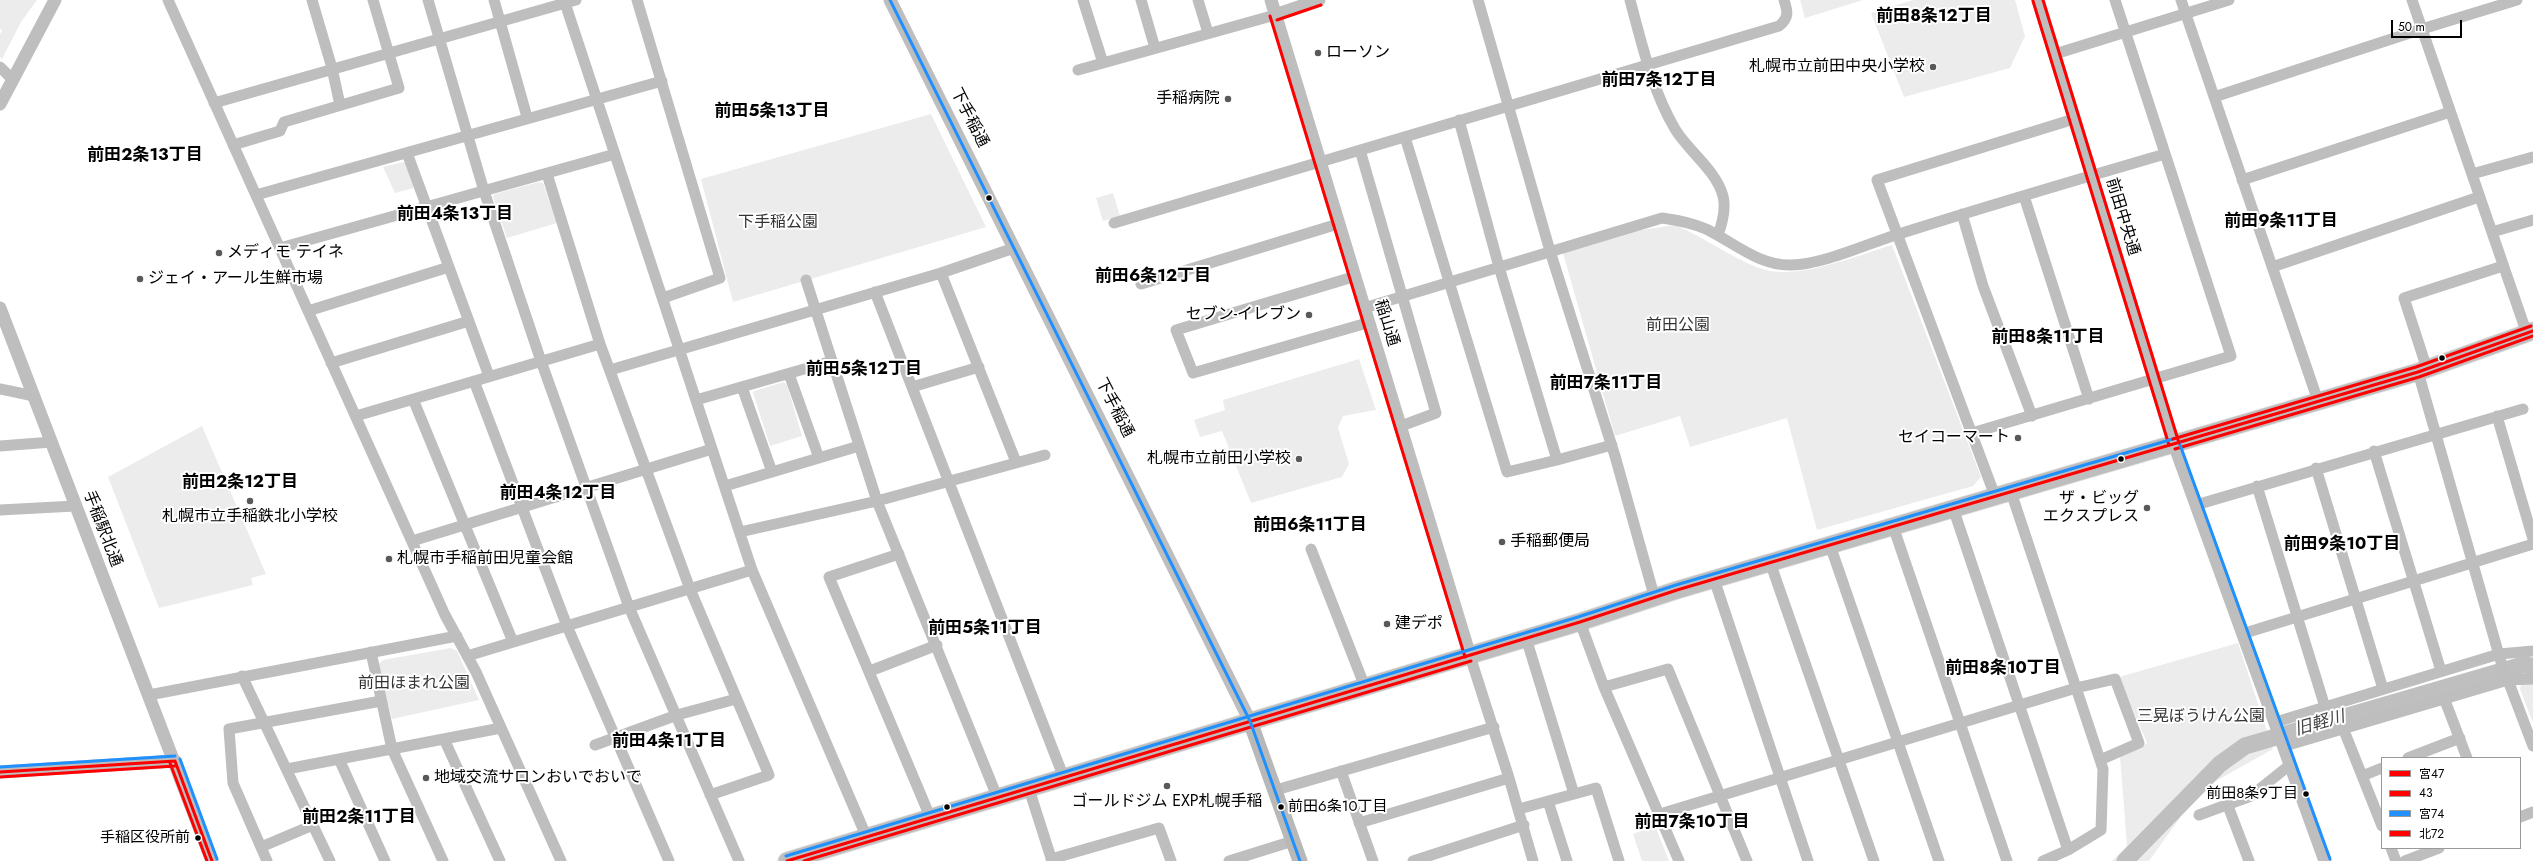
<!DOCTYPE html>
<html>
<head>
<meta charset="utf-8">
<style>
	body { margin:0 }
	#map { position:relative; width:2533px; height:861px; overflow:hidden; background:#fff; font-family:Jost,"Noto Sans JP",sans-serif }
	canvas { display:block }
	.legend { position:absolute; left:2381px; top:757px; width:140px; height:92px; box-sizing:border-box; background:#fff; border:1px solid #999; margin:0; padding:5px 7px; list-style:none; font-size:12px; color:#000 }
	.legend li { display:flex; align-items:center; gap:8px; height:20px }
	.legend b { width:20px; border:1px solid #999 }
	.scale { position:absolute; left:2391px; top:20px; width:71px; height:18px; box-sizing:border-box; border:2px solid #000; border-top:0; padding-left:5px; font-size:12px; line-height:14px; white-space:nowrap; color:#000; -webkit-text-stroke:3px #fff; paint-order:stroke }
</style>
</head>
<body>
<div id="map">
<canvas width="2533" height="861"></canvas>
<ul class="legend">
<li><b style="height:5px;background:#f00"></b>宮47</li>
<li><b style="height:5px;background:#f00"></b>43</li>
<li><b style="height:5px;background:#1e90ff"></b>宮74</li>
<li><b style="height:5px;background:#f00"></b>北72</li>
</ul>
<div class="scale">50 m</div>
</div>
<script>
const c = document.querySelector('canvas').getContext('2d');
c.lineJoin = 'round';
function fillPath(path, color) { c.fillStyle = color; c.fill(path, 'evenodd'); }
function trace(path, color, width, dash) { c.strokeStyle = color; c.lineWidth = width; c.lineCap = dash ? 'butt' : 'round'; c.setLineDash(dash || []); c.stroke(path); }
function drawText(font, color, halo, rows, align = 'center') {
  c.font = font + ' Jost,"Noto Sans JP",sans-serif'; c.lineWidth = 4; c.setLineDash([]); c.textBaseline = 'middle'; c.strokeStyle = halo; c.fillStyle = color; for (const [text, x, y, turn = 0] of rows) {
    c.save(); c.translate(x, y); c.rotate((+turn || 0) * Math.PI / 180); c.textAlign = isNaN(turn) ? turn : align; if (halo) c.strokeText(text, 0, 0); c.fillText(text, 0, 0); c.restore();
  }
}
fillPath(new Path2D(`
	M0 0H37L21 22 2 59 0 57V34L2 31 0 28Z
	M1800 0H1863L1805 18Z
	M1913 0H2015L2025 36 2010 68 1904 97 1871 13Z
	M931 114 986 227 733 302 701 179Z
	M403 162 406 164 414 188 395 193 383 167Z
	M539 182 543 183 557 223 507 238 493 197 495 194Z
	M1113 193 1120 216 1103 221 1096 198Z
	M1675 225C1704 237 1730 257 1759 268 1795 282 1855 256 1892 245L1981 477 1973 486 1817 530 1787 418 1690 447 1680 416 1615 436 1563 253 1635 231Z
	M1359 359 1376 410 1343 416 1338 428 1349 464 1342 477 1251 503 1222 431 1200 437 1194 420 1225 410 1223 400Z
	M784 382 787 385 802 436 770 446 753 393 754 391Z
	M202 426 266 574 251 578 253 585 159 608 108 477Z
	M2238 643 2273 749 2200 790 2149 861H2112L2127 846 2120 756 2147 743 2119 677Z
	M451 648 457 651 479 700 392 719 378 665 383 660Z
	M2533 684V723L2520 689 2521 685Z
	M1655 826 1669 861H1642L1633 834Z`), '#ececec');
trace(new Path2D(`
	M2125 861 2220 764 2245 746 2523 665 2533 666`), '#bfbfbf', 17);
const primary = new Path2D(`
	M787 861 1580 622 1677 590 2418 372 2533 331`);
trace(primary, '#dbdbdb', 19);
trace(new Path2D(`
	M168 0 445 615 476 672 561 861
	M312 0 332 68 340 105
	M428 0 484 191 541 361 629 607 739 861
	M494 0 527 117
	M564 0 752 570 867 838
	M637 0 720 278 663 298
	M1083 0 1103 63
	M1141 0 1155 48
	M1198 0 1208 33
	M1478 0 1550 251 1615 456 1655 599
	M1630 0C1642 44 1652 90 1675 129 1689 152 1716 170 1723 196 1726 208 1722 224 1718 235
	M2181 0 2318 401
	M2412 0 2527 334
	M2055 54 2229 0
	M0 67 13 80
	M1078 70 1275 15
	M2214 97 2422 29 2517 0
	M214 103 576 0
	M1459 120 1499 267 1557 460 1612 445
	M1405 137 1507 472 1557 460
	M233 145 280 131 284 122 399 88 373 0
	M1360 150 1436 413 1401 426
	M407 153 489 376
	M547 174 600 344 690 589 769 775 710 795
	M2472 174 2533 157
	M2242 180 2450 112
	M256 195 662 81
	M2024 196 2089 399
	M1962 214 1983 286 2032 416
	M1114 223 1779 26C1789 18 1788 12 1784 0
	M2492 232 2533 220
	M280 248 615 154
	M2272 267 2479 197
	M941 273 1016 462
	M1353 277 1176 330 1193 373 1367 323
	M806 280 877 501 998 799
	M1141 284 1338 224
	M875 292 1064 778
	M1364 308 1662 218C1677 220 1692 223 1706 229 1733 242 1759 266 1791 265 1825 264 1866 244 1899 234 1987 206 2076 180 2165 154
	M308 311 449 267
	M331 363 469 321
	M2427 369 2404 298 2503 266
	M610 370 941 273 1014 248
	M2418 372 2501 662 2533 746
	M789 374 819 458
	M474 381 567 626 669 861
	M742 387 772 472
	M912 387 979 367
	M0 389 34 396
	M413 399 513 642
	M696 400 832 361
	M356 416 600 344
	M2497 416 2533 539
	M1972 433 2231 356 2115 0
	M0 446 52 442
	M2374 451 2441 671
	M2316 468 2383 689
	M725 486 859 446
	M2257 486 2325 707
	M2011 492 2103 769 2101 830 2068 850 2043 861
	M1995 496 1877 180 2074 119
	M2196 505 2523 409
	M1953 508 2068 850
	M0 510 75 506
	M1893 526 2007 861
	M740 532 877 501 1045 455
	M412 541 712 449
	M1830 545 1939 861
	M1311 549 1365 687
	M899 554 829 577 931 819
	M1770 562 1874 861
	M1714 579 1808 861
	M1580 622 1604 687 1679 861
	M2242 634 2533 544
	M1526 638 1574 794
	M371 652 392 749 443 861
	M467 656 752 570
	M1470 656 1509 778 1533 861
	M870 671 937 645
	M242 676 330 861
	M1604 687 1668 669 1747 861
	M149 695 457 636
	M2444 698 2467 758
	M2276 722 2499 654 2533 651
	M2343 728 2382 826
	M444 739 500 861
	M595 745 677 715 736 699
	M2285 746 2508 680 2533 679
	M2408 758 2460 738
	M339 759 385 861
	M287 769 501 728
	M1341 771 1373 861
	M2362 776 2382 768
	M1029 789 1052 861
	M1276 790 1494 727
	M1548 801 1567 861
	M2228 806 2249 861
	M1519 809 1596 788 1619 861
	M1660 814 2076 688 2115 679 2139 743 2100 760
	M2199 815 2251 796 2291 764
	M2520 817 2533 812
	M1359 823 1509 778
	M261 847 313 825
	M2391 848 2396 861
	M1051 859 1159 828 1171 861
	M267 861 233 783 229 729 381 701
	M1229 861 1293 841
	M1413 861 1524 825
	M2405 861 2439 848`), '#bebebe', 11);
trace(new Path2D(`
	M890 0 1250 721
	M1271 0 1470 656
	M2038 0 2174 444 2325 861
	M1275 15 1319 0
	M0 104 55 0
	M0 308 212 861
	M0 772 175 761`), '#bebebe', 13);
trace(new Path2D(`
	M1250 721 1300 861`), '#b8b8b8', 15);
trace(primary, '#bebebe', 17);
trace(new Path2D(`
	M175 761 212 861
	M0 772 175 761
	M787 861 1580 622 1677 590 2418 372 2533 331`), '#f00', 3);
trace(new Path2D(`
	M2033 1 2169 445
	M1270 16 1465 657
	M1277 20 1321 5
	M2175 449 2419 377 2533 336
	M170 763 207 861
	M0 777 175 766
	M804 861 1471 661`), '#f00', 3);
trace(new Path2D(`
	M2179 442 2330 859
	M180 759 217 859
	M0 767 175 756
	M786 856 1578 617 1676 585 2173 439`), '#1e90ff', 3);
trace(new Path2D(`
	M2043 0 2179 443
	M2173 439 2416 367 2531 326`), '#f00', 3);
trace(new Path2D(`
	M890 0 1250 721 1300 861`), '#1e90ff', 3);
for (const [x, y, r, color] of [
	[1318,53,4,"#595959"],
	[1933,67,4,"#595959"],
	[1228,99,4,"#595959"],
	[989,198,3.5,"#000"],
	[219,253,4,"#595959"],
	[140,279,4,"#595959"],
	[1309,315,4,"#595959"],
	[2442,358,3.5,"#000"],
	[2018,438,4,"#595959"],
	[1299,459,4,"#595959"],
	[2121,459,3.5,"#000"],
	[250,501,4,"#595959"],
	[2147,508,4,"#595959"],
	[1502,542,4,"#595959"],
	[389,559,4,"#595959"],
	[1387,624,4,"#595959"],
	[426,778,4,"#595959"],
	[1167,786,4,"#595959"],
	[2306,794,3.5,"#000"],
	[947,807,3.5,"#000"],
	[1281,807,3.5,"#000"],
	[198,838,3.5,"#000"]
]) { const dot = new Path2D(); dot.arc(x, y, r, 0, 2 * Math.PI); c.fillStyle = color; c.fill(dot); trace(dot, '#fff', 1.5); }
drawText('15px', '#000', '#fff', [
	["前田8条9丁目",2298,794],
	["前田6条10丁目",1288,807,"left"],
	["手稲区役所前",190,838]
], 'right');
drawText('16px', '#000', '#fff', [
	["ローソン",1326,53],
	["札幌市立前田中央小学校",1925,67,"right"],
	["手稲病院",1220,99,"right"],
	["メディモ テイネ",227,253],
	["ジェイ・アール生鮮市場",148,279],
	["セブン-イレブン",1301,315,"right"],
	["セイコーマート",2010,438,"right"],
	["札幌市立前田小学校",1291,459,"right"],
	["ザ・ビッグ",2139,499,"right"],
	["エクスプレス",2139,517,"right"],
	["札幌市立手稲鉄北小学校",250,517,"center"],
	["手稲郵便局",1510,542],
	["札幌市手稲前田児童会館",397,559],
	["建デポ",1395,624],
	["地域交流サロンおいでおいで",434,778],
	["ゴールドジム EXP札幌手稲",1167,802,"center"]
], 'left');
drawText('16px', '#000', '#fff', [
	["下手稲通",969,118,63],
	["前田中央通",2122,217,73],
	["稲山通",1386,323,73],
	["下手稲通",1114,408,63],
	["手稲駅北通",102,529,69]
]);
drawText('16px', '#333', '#fff', [
	["下手稲公園",778,223],
	["前田公園",1678,326],
	["前田ほまれ公園",414,684],
	["三晃ぼうけん公園",2201,717]
]);
drawText('bold 17px', '#000', '#fff', [
	["前田8条12丁目",1934,17],
	["前田7条12丁目",1659,81],
	["前田5条13丁目",772,112],
	["前田2条13丁目",145,156],
	["前田4条13丁目",455,215],
	["前田9条11丁目",2281,222],
	["前田6条12丁目",1153,277],
	["前田8条11丁目",2048,338],
	["前田5条12丁目",864,370],
	["前田7条11丁目",1606,384],
	["前田2条12丁目",240,483],
	["前田4条12丁目",558,494],
	["前田6条11丁目",1310,526],
	["前田9条10丁目",2342,545],
	["前田5条11丁目",985,629],
	["前田8条10丁目",2003,669],
	["前田4条11丁目",669,742],
	["前田2条11丁目",359,818],
	["前田7条10丁目",1692,823]
]);
drawText('italic 17px', '#444', '#fff', [
	["旧軽川",2320,724,-16]
]);
</script>
</body>
</html>
